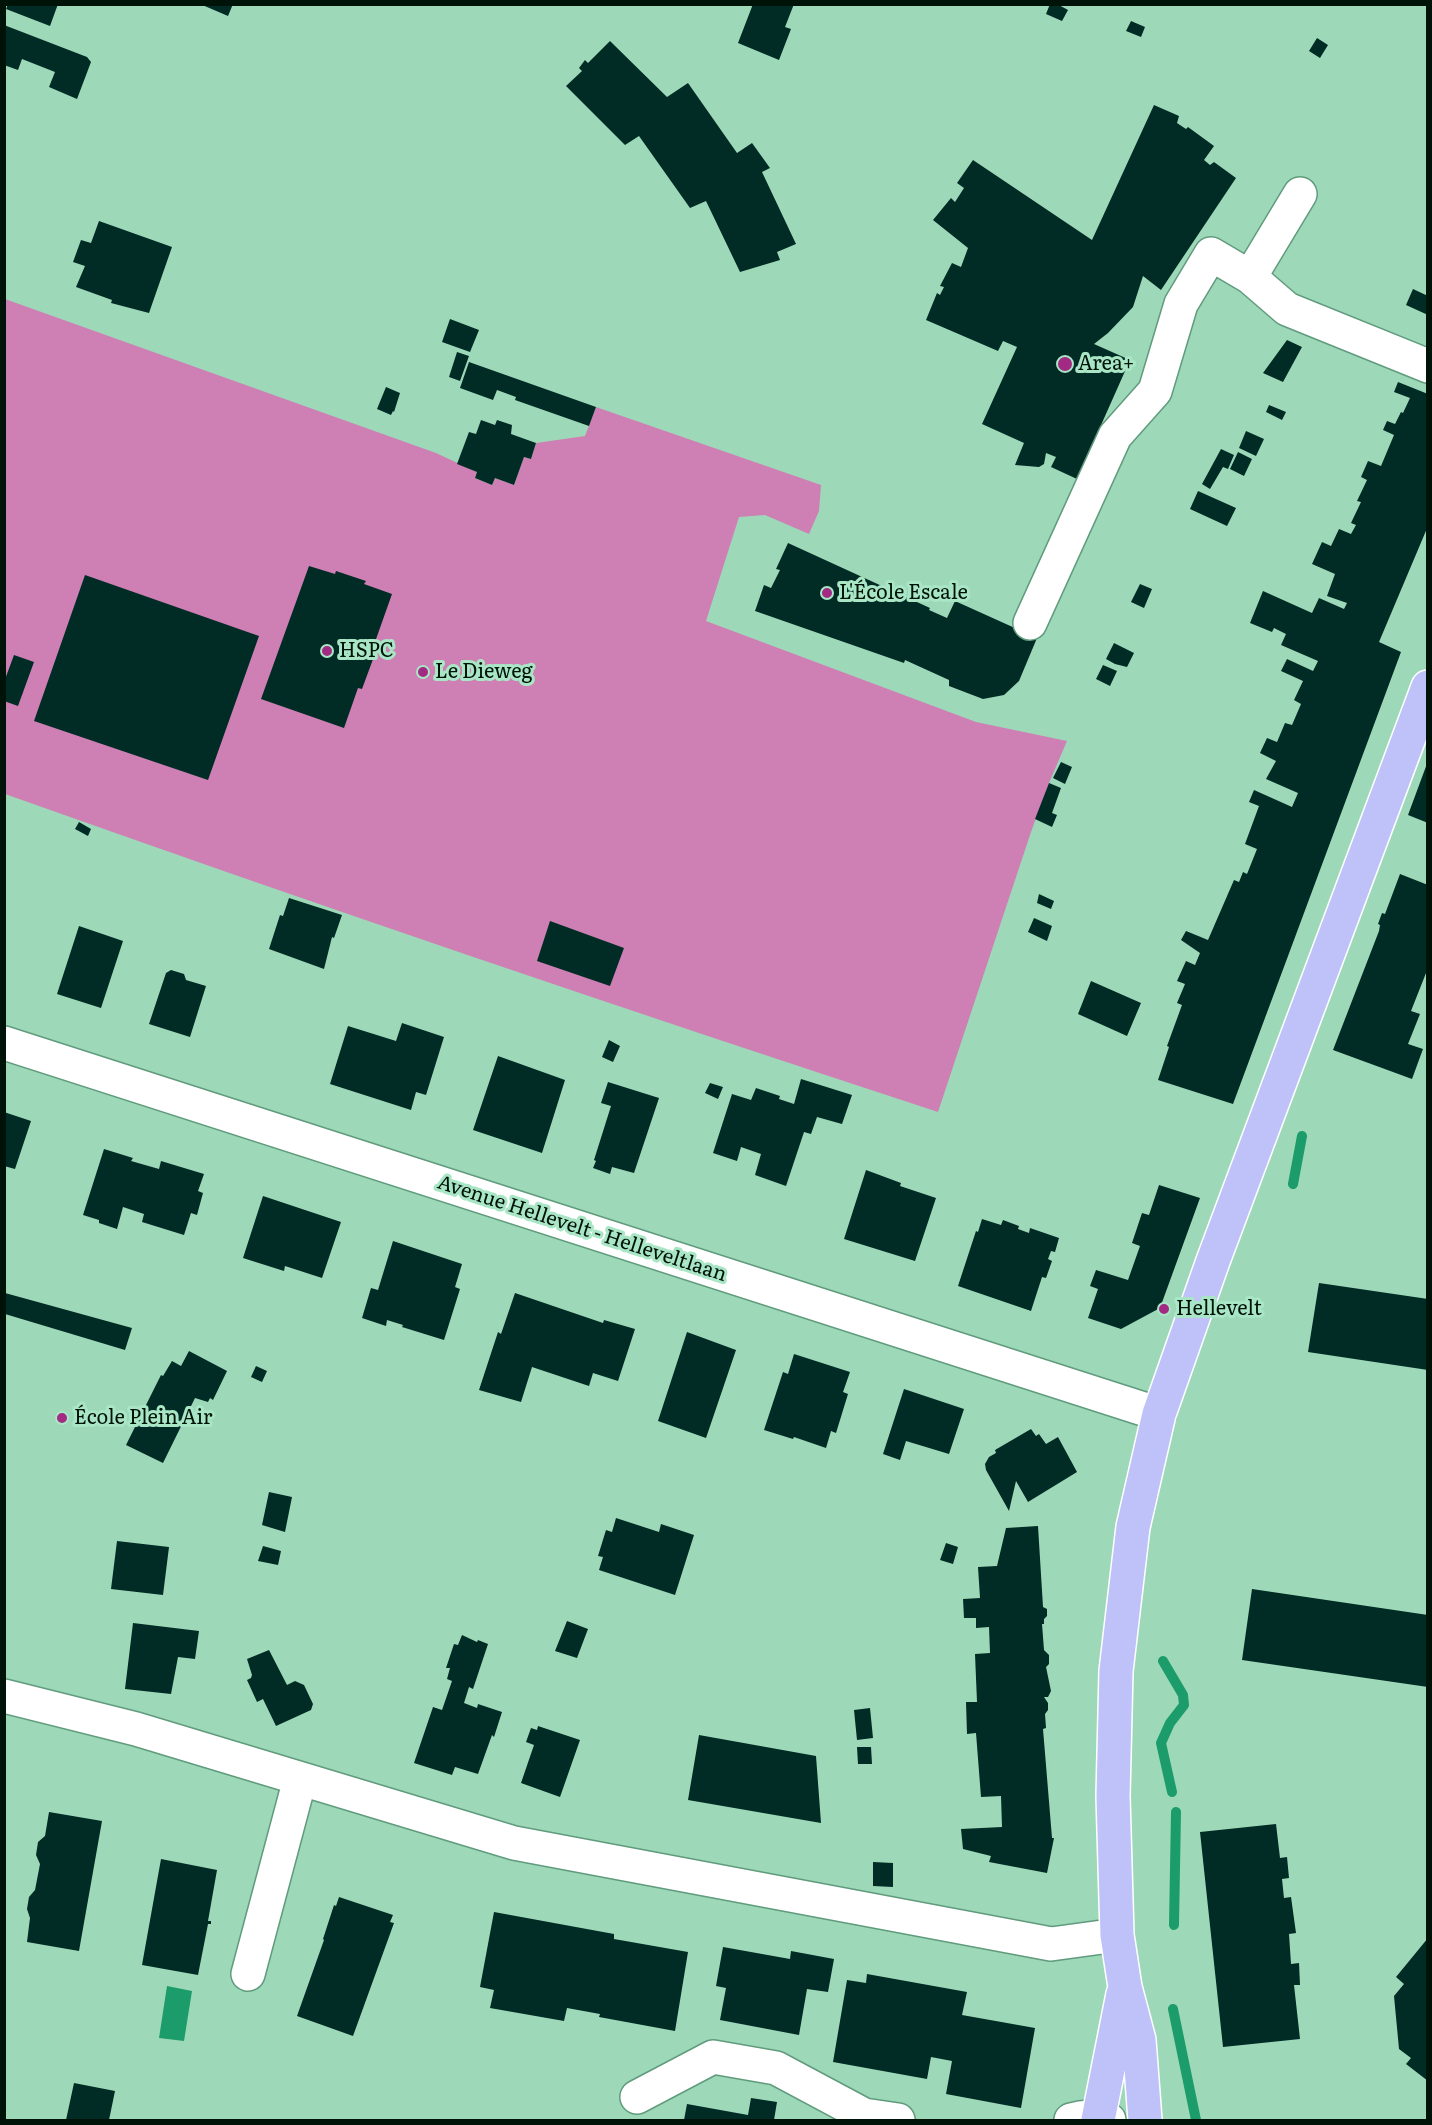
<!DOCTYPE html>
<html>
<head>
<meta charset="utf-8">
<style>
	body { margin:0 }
	#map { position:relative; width:1432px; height:2125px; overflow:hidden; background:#9dd9b8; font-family:Literata,serif }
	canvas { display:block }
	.frame { position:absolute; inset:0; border:6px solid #001309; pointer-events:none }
</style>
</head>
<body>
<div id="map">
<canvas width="1432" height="2125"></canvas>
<div class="frame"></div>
</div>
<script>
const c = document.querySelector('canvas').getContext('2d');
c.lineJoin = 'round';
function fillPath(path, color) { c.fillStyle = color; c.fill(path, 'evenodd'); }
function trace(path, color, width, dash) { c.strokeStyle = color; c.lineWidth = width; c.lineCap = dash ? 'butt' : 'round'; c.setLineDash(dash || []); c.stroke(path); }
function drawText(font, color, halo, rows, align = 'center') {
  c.font = font + ' Literata,serif'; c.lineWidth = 6; c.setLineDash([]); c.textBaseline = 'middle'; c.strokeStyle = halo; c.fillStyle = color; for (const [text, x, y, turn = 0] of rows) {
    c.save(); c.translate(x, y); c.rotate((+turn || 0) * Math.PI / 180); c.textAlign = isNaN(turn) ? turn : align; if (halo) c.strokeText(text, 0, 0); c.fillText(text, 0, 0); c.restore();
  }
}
fillPath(new Path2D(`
	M5 299 436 453 477 472 475 478 492 485 495 478 514 485 524 457 531 459 536 443 585 436 596 407 821 485 819 511 809 534 765 515 739 517 706 621 976 722 1067 741 1049 783 1031 832 938 1112C626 1010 314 904 5 794Z`), '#ce80b4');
fillPath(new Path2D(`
	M167 1986 192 1991 184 2041 159 2038Z`), '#1c9c6a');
trace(new Path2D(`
	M1293 1184 1302 1136
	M1163 1661 1183 1695 1184 1705 1170 1723 1161 1743 1172 1792
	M1174 1925 1176 1812
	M1173 2009 1196 2120`), '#1c9c6a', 10);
fillPath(new Path2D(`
	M8 4H58L50 26 6 9Z
	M200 4H233L228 16Z
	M753 4H794L785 27 791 29 779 60 738 43Z
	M1050 4H1057L1068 10 1062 21 1046 14Z
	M1131 21 1145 27 1141 37 1126 31Z
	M4 25 87 57 91 62 77 99 49 87 55 72 22 59 18 70 4 65Z
	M1317 38 1328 45 1320 58 1309 51Z
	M610 41 667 97 688 83 737 153 752 143 770 168 762 172 796 244 777 252 780 260 740 272 706 201 690 208 639 136 625 145 566 86 582 71 579 68 585 60 588 63Z
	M1154 105 1179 116 1177 123 1186 129 1188 127 1214 146 1204 160 1210 165 1214 162 1236 178 1161 290 1143 276 1133 307 1108 333 1094 344 1130 360 1077 479 1051 467 1056 457 1046 453 1044 464 1039 467 1015 465 1024 443 982 424 1017 347 1003 341 998 351 926 320 937 293 940 295 944 287 940 286 952 263 961 267 968 248 933 220 951 198 955 202 964 188 957 183 973 160 1092 240Z
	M99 221 172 247 149 313 111 303 112 300 76 287 85 266 73 262 81 240 91 243Z
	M1413 289 1428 296V315L1406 305Z
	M450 319 479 330 470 352 442 342Z
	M1287 340 1302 347 1283 382 1263 373Z
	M457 352 469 356 460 381 449 377Z
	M469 362 596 407 589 426 515 400 516 397 497 390 493 400 460 388Z
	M1398 382 1428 394V526L1379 642 1401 652 1233 1104 1158 1080 1169 1047 1167 1046 1182 1005 1177 1003 1185 984 1177 981 1186 961 1195 965 1200 953 1181 940 1186 931 1208 940 1234 880 1239 882 1243 872 1247 874 1257 849 1245 844 1259 806 1249 802 1254 790 1292 807 1298 793 1266 779 1276 761 1260 753 1267 738 1277 742 1285 723 1292 725 1301 704 1294 700 1303 681 1281 671 1287 659 1313 671 1318 661 1281 645 1286 634 1274 628 1272 632 1250 623 1263 591 1312 613 1319 598 1344 609 1347 603 1327 596 1335 574 1312 564 1322 542 1331 546 1339 529 1351 534 1356 525 1351 523 1361 502 1357 501 1367 480 1361 477 1368 461 1381 466 1394 435 1383 430 1387 421 1395 424 1401 412 1403 413 1410 398 1394 392Z
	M386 387 400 393 394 412 393 411 391 415 377 409Z
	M1269 405 1286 412 1282 420 1266 412Z
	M481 420 495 425 497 420 512 425 511 434 536 443 531 459 524 457 514 485 495 478 492 485 475 478 477 472 457 464 469 432 476 434Z
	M1246 431 1264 439 1256 456 1239 448Z
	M1221 449 1234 455 1228 469 1223 467 1210 489 1202 484Z
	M1238 452 1252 459 1244 476 1230 469Z
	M1198 491 1236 508 1227 526 1190 509Z
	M788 543 930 608 929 610 947 618 955 601 1037 638 1019 681 1004 695 983 699 949 686V680L905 660 904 663 755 611 764 585 771 588 780 570 776 569Z
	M309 566 335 574 336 571 366 581 364 584 392 594 375 642 379 643 362 689 358 688 344 728 261 699Z
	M85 575 259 636 208 780 34 721Z
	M1140 584 1152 589 1144 608 1131 602Z
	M1114 643 1134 653 1127 667 1115 664 1106 659Z
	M14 655 34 662 18 706 4 701V682Z
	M1103 665 1117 671 1110 686 1096 679Z
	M1428 761V823L1408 815Z
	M1061 762 1072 767 1065 784 1053 778Z
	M1049 783 1061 788 1052 813 1057 815 1052 827 1035 819Z
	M79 822 91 829 88 836 75 829Z
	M1400 874 1428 885V968L1411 1011 1420 1014 1408 1044 1423 1049 1412 1079 1333 1050 1379 931 1380 925 1378 924 1382 913 1385 914Z
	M1039 894 1054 901 1051 909 1037 903Z
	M289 898 342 915 334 938 332 937 324 969 269 949 280 915 283 916Z
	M1034 918 1052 926 1047 941 1028 932Z
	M550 921 624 948 610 986 537 961Z
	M79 926 123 941 101 1008 57 994Z
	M171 970 184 974 186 980 206 986 190 1037 149 1024 166 973Z
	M1091 981 1141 1003 1127 1036 1078 1014Z
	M402 1023 444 1037 426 1095 416 1092 411 1110 330 1084 348 1026 396 1041Z
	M609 1040 620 1046 613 1062 602 1057Z
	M498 1056 565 1080 542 1153 473 1130Z
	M801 1079 852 1095 842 1124 817 1117 811 1134 804 1132 786 1186 755 1175 761 1154 741 1147 737 1161 713 1153 732 1094 751 1100 756 1088 780 1096 779 1099 794 1104Z
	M608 1082 659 1098 634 1173 612 1167 610 1174 593 1168 596 1161 594 1160 611 1106 601 1103Z
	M710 1083 723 1087 718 1099 705 1093Z
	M4 1112 31 1121 15 1169 4 1166Z
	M104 1149 133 1158 131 1161 159 1169 161 1161 204 1174 198 1191 203 1193 197 1215 191 1213 184 1235 142 1222 144 1214 123 1207 117 1229 99 1223V1220L83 1215Z
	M866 1170 901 1183 900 1186 936 1198 915 1261 844 1239Z
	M1159 1185 1200 1198 1160 1308 1121 1329 1088 1318 1098 1289 1090 1286 1096 1270 1128 1280 1140 1246 1132 1243 1142 1213 1149 1215Z
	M263 1196 341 1222 322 1278 285 1266 284 1271 243 1258Z
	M982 1219 1001 1225 1003 1220 1019 1226 1018 1229 1029 1233 1030 1228 1059 1238 1055 1252 1051 1251 1048 1259 1052 1261 1046 1278 1042 1277 1031 1311 958 1286 976 1231 978 1232Z
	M393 1241 462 1264 455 1287 460 1289 444 1340 402 1327 403 1325 387 1320 386 1326 362 1318 371 1288 378 1290Z
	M1319 1283 1428 1299V1370L1308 1352Z
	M5 1293 132 1328 125 1350 5 1314Z
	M515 1293 603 1323 604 1320 635 1329 618 1381 593 1373 589 1386 532 1367 521 1402 479 1390 498 1332 501 1334Z
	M687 1332 736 1350 706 1438 658 1421Z
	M189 1351 227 1371 213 1400 210 1398 208 1402 195 1398 163 1463 126 1445 161 1375 163 1376 172 1361 181 1366Z
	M794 1354 850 1372 843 1392 848 1394 836 1433 831 1431 826 1448 794 1437 793 1439 764 1430 783 1372 788 1374Z
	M256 1366 267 1371 262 1382 251 1377Z
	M904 1389 964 1409 949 1454 906 1441 900 1460 883 1454Z
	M1031 1429 1036 1436 1039 1434 1046 1444 1058 1437 1077 1472 1028 1502 1016 1481 1009 1511 986 1470 985 1464 989 1457 996 1453 995 1450Z
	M269 1492 292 1497 285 1532 262 1525Z
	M616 1518 659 1532 661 1524 694 1535 675 1595 599 1570 603 1557 598 1556 606 1530 612 1532Z
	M1038 1526 1043 1607 1047 1609V1616L1044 1619V1624H1042L1044 1650 1049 1655V1664L1046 1667 1051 1691 1048 1697H1044L1048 1703V1710L1045 1714 1046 1728 1043 1729 1052 1838H1054L1047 1873 989 1862 991 1856 963 1849 961 1829 1002 1827 1001 1796 981 1797 976 1733 967 1734 966 1702H977L975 1654 990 1653 989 1627 976 1628V1618H964L963 1599 980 1598 978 1567 997 1566 1006 1528Z
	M117 1541 169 1547 163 1595 111 1589Z
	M946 1543 958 1547 953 1564 940 1560Z
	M263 1546 281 1551 278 1565 258 1561Z
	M1252 1589 1428 1615V1687L1242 1660Z
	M567 1621 588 1629 577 1658 555 1651Z
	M133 1623 199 1631 195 1659 178 1657 171 1694 125 1689Z
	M462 1635 477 1642 478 1640 488 1644 473 1689 469 1687 464 1703 477 1708 478 1704 502 1712 494 1737 492 1735 478 1774 455 1767 452 1775 414 1763 433 1707 442 1710 452 1681 447 1679 450 1668H446L454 1644 458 1645Z
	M269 1650 287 1685 295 1681 304 1685 313 1704 311 1710 276 1726 263 1699 257 1702 247 1680 251 1678 252 1675 247 1659Z
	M870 1708 873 1738 857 1740 854 1710Z
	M538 1726 580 1740 560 1797 521 1783 534 1745 526 1742 531 1728 537 1730Z
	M699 1735 816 1756 821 1823 688 1800Z
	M857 1747H871L872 1764H858Z
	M49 1812 102 1821 79 1951 27 1942 30 1918 27 1909 29 1897 35 1890 40 1864 36 1855 38 1842 45 1836Z
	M1276 1824 1280 1858 1287 1857 1289 1878 1282 1879 1284 1898 1291 1897 1296 1933 1289 1934 1291 1964 1299 1963 1300 1985H1294L1300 2039 1223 2047 1200 1832Z
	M161 1859 217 1870 208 1921H211V1924H208L198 1975 142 1965Z
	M873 1862 893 1863V1887L873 1886Z
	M339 1897 393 1915 390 1922 394 1923 353 2036 297 2016 324 1940 323 1939 334 1905 336 1906Z
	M494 1912 614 1934V1939L688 1952 675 2031 599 2017 600 2014 567 2008 564 2021 490 2008 494 1990 480 1987Z
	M1428 1938V2081L1406 2064 1411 2058 1399 2049 1394 1996 1404 1984 1396 1977Z
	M723 1947 790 1959 791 1951 834 1959 828 1992 807 1989 799 2035 720 2020 726 1988 716 1986Z
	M867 1974 967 1992 962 2015 1035 2028 1021 2108 946 2094 952 2061 931 2057 927 2079 833 2062 847 1980 866 1983Z
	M74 2083 115 2091 109 2120H66Z
	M751 2098 777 2102 774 2120H684L687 2104 748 2115Z`), '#012b25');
const minor = new Path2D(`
	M1250 277 1300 194
	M1030 623 1115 436 1155 391 1181 304 1211 254 1250 277 1287 309 1428 366
	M4 1043 1159 1414
	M4 1696 136 1729 514 1843 1051 1944 1117 1935
	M248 1974 300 1779
	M637 2097 713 2057 776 2068 864 2115 898 2120
	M1071 2120C1084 2116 1096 2116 1109 2120`);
const major = new Path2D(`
	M1098 2120 1123 1994
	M1145 2120 1139 2040 1125 1987 1117 1935 1113 1796 1116 1671 1133 1527 1159 1414 1213 1261 1428 687`);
trace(minor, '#609b7d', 36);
trace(major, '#fff', 36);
trace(minor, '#fff', 33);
trace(major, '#bfc1f9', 33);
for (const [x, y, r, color] of [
	[1065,364,8,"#a22a82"],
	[827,593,6,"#a22a82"],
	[327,651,6,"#a22a82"],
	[423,672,6,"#a22a82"],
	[1164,1309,6,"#a22a82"],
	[62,1418,6,"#a22a82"]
]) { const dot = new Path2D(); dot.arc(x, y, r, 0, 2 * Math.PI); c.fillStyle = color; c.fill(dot); trace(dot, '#a9e6c5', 2); }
drawText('20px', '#001309', '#a9e6c5', [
	["Area+",1078,364],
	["L'École Escale",839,593],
	["HSPC",339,651],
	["Le Dieweg",435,672],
	["Hellevelt",1176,1309],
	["École Plein Air",74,1418]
], 'left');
drawText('20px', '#001309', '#a9e6c5', [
	["Avenue Hellevelt - Helleveltlaan",582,1229,18]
]);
</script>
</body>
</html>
